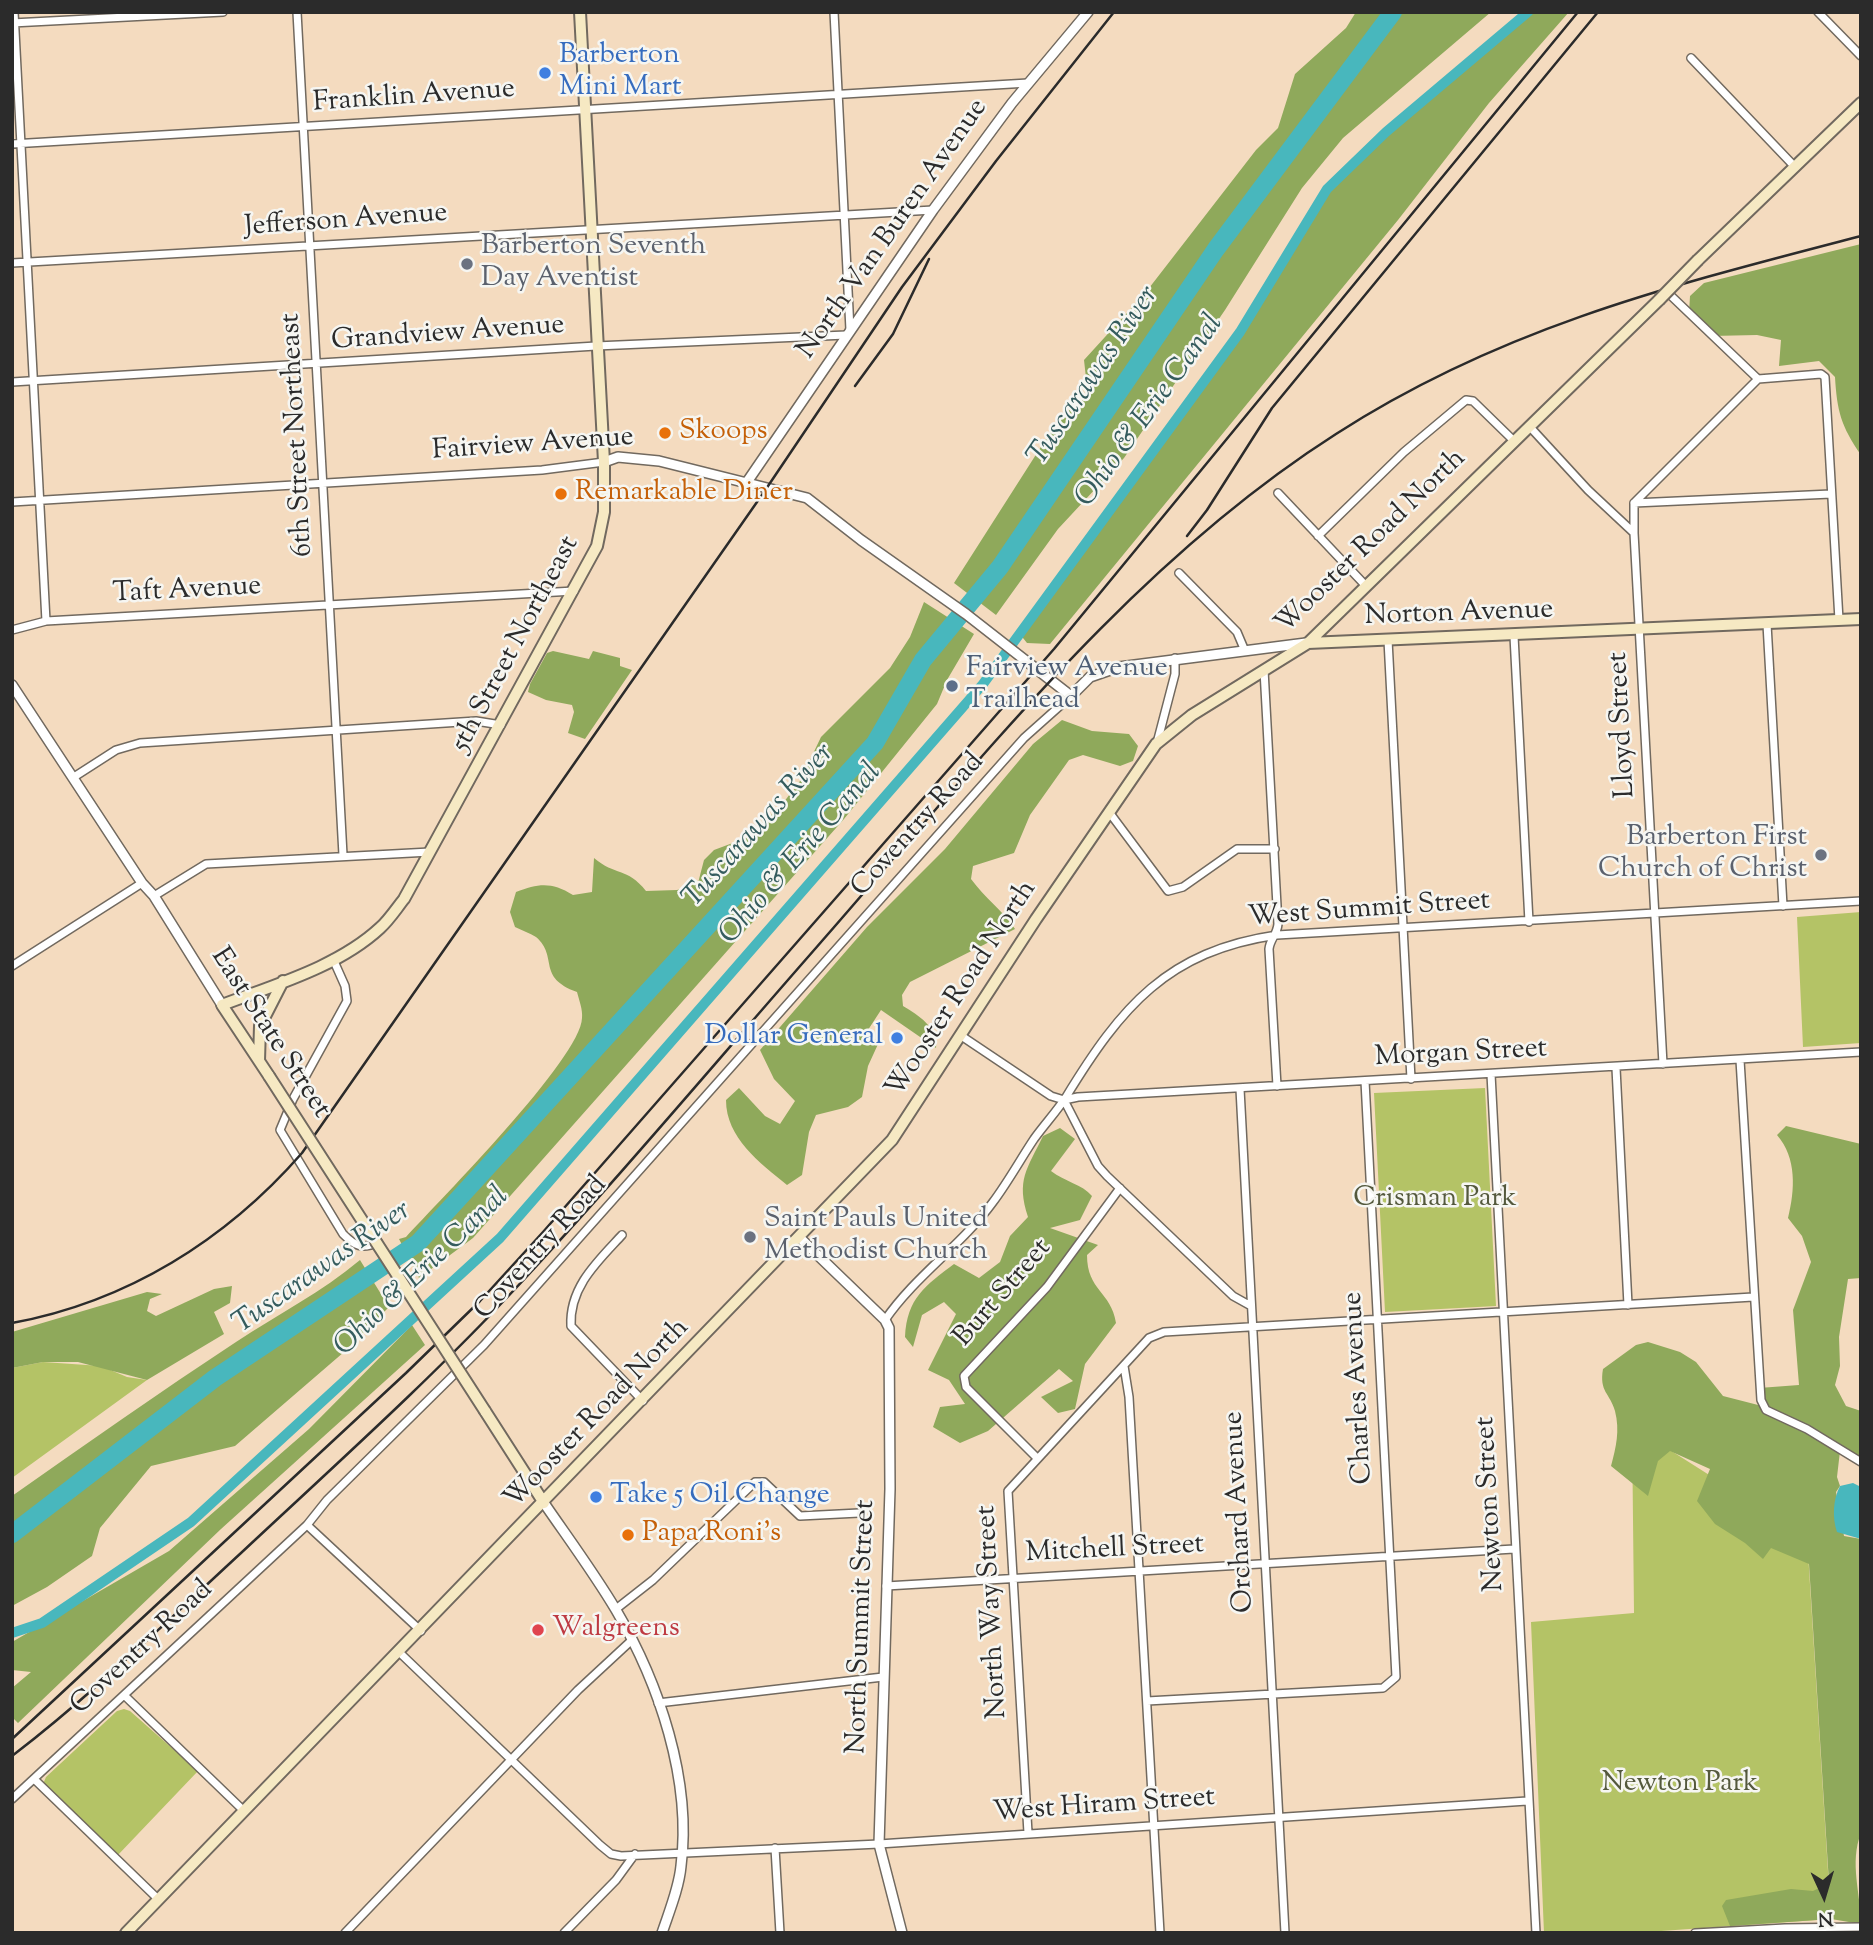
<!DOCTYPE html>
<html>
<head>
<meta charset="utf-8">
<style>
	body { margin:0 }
	#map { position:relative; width:1873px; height:1945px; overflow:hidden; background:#f4dbbf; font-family:"Sorts Mill Goudy",serif }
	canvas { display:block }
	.frame { position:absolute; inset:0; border:14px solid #2b2b2b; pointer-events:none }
	.north { position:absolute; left:1789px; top:1861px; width:70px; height:70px; -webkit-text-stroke:5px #f6f6f2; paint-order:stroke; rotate:176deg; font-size:19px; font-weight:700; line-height:28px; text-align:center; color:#2b2b2b }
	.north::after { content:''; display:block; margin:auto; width:24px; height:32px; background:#2b2b2b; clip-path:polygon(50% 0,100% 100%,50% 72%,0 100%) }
</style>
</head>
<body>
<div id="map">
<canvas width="1873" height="1945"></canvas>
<div class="frame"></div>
<div class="north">N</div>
</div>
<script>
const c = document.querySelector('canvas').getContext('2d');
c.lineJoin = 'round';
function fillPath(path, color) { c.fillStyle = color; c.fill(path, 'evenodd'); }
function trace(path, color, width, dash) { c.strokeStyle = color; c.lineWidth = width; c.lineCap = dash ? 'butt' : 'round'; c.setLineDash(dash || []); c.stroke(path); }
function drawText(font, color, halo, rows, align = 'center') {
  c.font = font + ' "Sorts Mill Goudy",serif'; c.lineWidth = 5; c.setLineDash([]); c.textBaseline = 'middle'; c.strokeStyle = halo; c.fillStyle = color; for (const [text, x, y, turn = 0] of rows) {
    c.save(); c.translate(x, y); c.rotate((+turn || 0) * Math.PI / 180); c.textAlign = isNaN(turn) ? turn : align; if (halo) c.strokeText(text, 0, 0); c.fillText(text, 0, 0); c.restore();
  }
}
fillPath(new Path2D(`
	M1861 912V1043L1803 1047 1797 917Z
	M1485 1088 1496 1306 1385 1312 1374 1093Z
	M43 1362 101 1366 127 1377 147 1380 12 1478V1368Z
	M1632 1426 1807 1537 1831 1919 1633 1933H1544L1531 1622 1634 1613Z
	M124 1709 130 1711 198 1771 117 1856 43 1784 46 1777 117 1711Z`), '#b4c366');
fillPath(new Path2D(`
	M1356 12H1491L1343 138 1302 188 1225 310 1124 458 1058 529 996 615 954 583 1060 417 1088 396 1084 360 1146 292 1256 150 1278 128 1295 74 1346 28Z
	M1526 12H1569L1489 103 1398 220 1050 644 1027 643 1019 633 1240 333 1327 189Z
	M1861 244V455C1841 426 1837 411 1835 377L1819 361 1779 366 1781 340 1757 335 1711 336 1689 313 1690 296 1704 283Z
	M924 602 974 634 947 680 937 704 844 819 473 1238 419 1278 399 1239 406 1237C439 1201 581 1058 582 1018 583 1010 579 1000 577 992 536 977 559 957 536 937 530 933 521 930 515 927L510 912 516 892C539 883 552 882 573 895L592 892 594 858C615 876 627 867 646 891L677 890 698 883 704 860 714 850 746 838 780 807 800 781 821 737 890 668 910 637Z
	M553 651 589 659 593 651 620 658V666L632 670 585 739 568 733 574 712 572 705 546 700 528 692 530 684 547 653Z
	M1062 720 1092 731 1129 734 1138 746 1133 761 1120 766 1083 755 1069 760 1030 815 1014 853 973 866 971 879C985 898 1002 910 1015 929L910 982 902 995 903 1006C918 1015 939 1028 936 1048L881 1010 866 1033 879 1042 868 1066 862 1097 848 1107 816 1115 809 1132 802 1175 787 1185C760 1163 726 1138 726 1100L739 1088 765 1116 780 1124 795 1101 774 1079 760 1050 867 927 945 849 1033 744Z
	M1786 1126 1861 1144V1278L1848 1279 1839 1337 1840 1366 1835 1385 1846 1406 1861 1411V1462L1840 1451 1837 1477 1840 1486 1836 1492 1844 1536 1861 1539V1833C1849 1863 1861 1894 1861 1924L1831 1919 1730 1926 1722 1906 1726 1900 1791 1889 1813 1891 1829 1883 1809 1564 1771 1548 1763 1559 1745 1543 1715 1524 1697 1501 1710 1469 1670 1451 1658 1461 1648 1496 1611 1466C1616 1447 1620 1431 1615 1411 1610 1393 1599 1392 1603 1369L1636 1345 1648 1342 1680 1352 1696 1362 1723 1396 1762 1406 1759 1388 1799 1385 1793 1310 1811 1262 1802 1236 1788 1218C1795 1190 1797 1158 1777 1135Z
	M1060 1128 1075 1139 1051 1171C1065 1182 1082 1184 1092 1196L1080 1220 1050 1228 1098 1245 1087 1255C1087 1291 1111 1291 1116 1323L1085 1364 1075 1409 1058 1413 1041 1397 1073 1381 1059 1369 988 1431 960 1443 933 1427 940 1407 965 1404 949 1380 928 1370 956 1314 944 1302 922 1315 913 1347 905 1337C907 1298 925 1286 954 1264L979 1278 1000 1262 1010 1236 1028 1217C1016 1180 1027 1169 1043 1136Z
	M360 1260 389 1307 344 1352 235 1446 151 1466 100 1528 92 1556 47 1587 12 1606V1496C86 1444 160 1392 236 1342 278 1314 322 1292 360 1260Z
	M232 1286 230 1303 214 1312 224 1334 147 1380 78 1362H43L12 1368V1332L147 1292 162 1294 150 1299 147 1311 156 1316 214 1289Z
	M412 1325 425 1345 221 1529 18 1723 12 1717V1688L31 1672 12 1670V1642L169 1551 309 1429Z`), '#8fa95b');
fillPath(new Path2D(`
	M1853 1483 1861 1487V1539L1837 1532C1832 1518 1833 1499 1840 1486Z`), '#48b7bd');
trace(new Path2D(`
	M12 1633 42 1623 191 1522 500 1238 983 684 1240 332 1327 189 1386 132 1528 12`), '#48b7bd', 10);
trace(new Path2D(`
	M12 1534 215 1378 418 1243 875 743 923 660 1000 567 1216 249 1393 12`), '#48b7bd', 18);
const minor = new Path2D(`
	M14 12 46 621
	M297 12 343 855
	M834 12 850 330
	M1818 12 1861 56
	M12 23 223 12
	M1691 58 1795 167
	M12 144 1028 83
	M12 263 933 210
	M1667 292 1758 379 1821 374 1825 377 1839 620
	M12 382 596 346 846 335
	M1530 427 1588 490 1634 533 1663 1064
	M1278 493 1366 586
	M12 502 542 470 604 462
	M1634 503 1831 494
	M1634 503 1758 379
	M1634 533V503
	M1318 536 1404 452 1466 400 1473 401 1513 440
	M1179 573 1237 632 1245 651
	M1767 624 1783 906
	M12 630 46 621 574 591
	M1514 636 1529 922
	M1388 640 1411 1079
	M1264 670 1278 924C1277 935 1270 939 1269 949L1277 1086
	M1157 743 1175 674V658
	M74 777 116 750 140 743 476 721 501 725
	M1109 812 1168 891 1183 887 1237 849H1275
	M154 896 206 864 430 852
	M333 959 345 986 347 1001 293 1099 280 1130 343 1234C355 1246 362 1250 378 1242
	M12 966 142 883
	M960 1035 1051 1096 1064 1100 1078 1097 1861 1052
	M1740 1060 1761 1400 1766 1410 1807 1429 1861 1462
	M1616 1068 1628 1305
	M1491 1074 1536 1933
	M1240 1089 1285 1933
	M1064 1100 1098 1166 1107 1176 1233 1296 1251 1306
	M622 1235C598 1261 569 1287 571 1326L643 1401
	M885 1320C915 1276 962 1245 993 1202 1008 1182 1020 1160 1034 1139 1044 1125 1057 1111 1066 1097 1121 1007 1167 951 1277 935L1861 901
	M1124 1366 1129 1397 1160 1933
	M1036 1457 966 1387 964 1376 1047 1287 1120 1188
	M307 1525 421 1631
	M886 1586 1514 1549
	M616 1609 653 1580 755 1482H764L800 1516 859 1513
	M400 1653 600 1845 611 1854 621 1856 879 1844 1527 1801
	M125 1696 244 1811
	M1147 1701 1383 1688 1396 1677 1365 1081
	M658 1703 883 1677
	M34 1779 158 1899
	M12 1799 307 1525 327 1500 484 1345 1024 738 1071 696
	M1028 1833 1008 1491 1149 1338 1164 1332 1753 1297
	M775 1848 780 1933
	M1785 1928 1861 1927
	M345 1933 578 1690 632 1640
	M564 1933 616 1880 635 1854
	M1695 1933 1785 1928 1788 1933`);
const tertiary = new Path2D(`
	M604 462 618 457 659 461 807 498 861 540 966 614 1071 696 1090 677 1119 667 1306 643
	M747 482 933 210 1012 103 1088 12
	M12 685 142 883 154 896 222 1005
	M799 1237 885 1320 889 1328 890 1489 879 1844 902 1933
	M544 1503C568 1538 594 1573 616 1610 659 1683 692 1780 681 1866 679 1888 669 1912 662 1933`);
const secondary = new Path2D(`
	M1698 260 1861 103
	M1308 643 1861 619
	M259 1061 260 1026 283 981
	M269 1076 222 1005C274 985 338 967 380 928 389 920 396 909 404 899L597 546 604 512V462L580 12
	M485 1411 544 1503
	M126 1933 892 1140 1036 919 1156 744 1192 715 1308 643 1659 300`);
trace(minor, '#71695f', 10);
trace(tertiary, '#71695f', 12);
trace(secondary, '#71695f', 14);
trace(minor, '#fff', 7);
trace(tertiary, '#fff', 9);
trace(secondary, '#f6e9c3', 10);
trace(new Path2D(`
	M855 386 893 334 929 259
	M1187 536 1207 510 1272 408 1598 12
	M12 1323C127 1302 226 1240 302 1153L764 492 902 287 996 161 1114 12
	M12 1739 406 1373 480 1301 543 1232 1054 649 1578 12
	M12 1756C93 1694 166 1622 241 1553 334 1466 428 1382 515 1289 618 1179 715 1063 815 949 975 767 1129 566 1336 434 1502 327 1673 285 1861 236`), '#2b2b2b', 2.5);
const secondaryBridge = new Path2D(`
	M1659 300 1698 260
	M269 1076 485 1411`);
trace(secondaryBridge, '#71695f', 14, []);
trace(secondaryBridge, '#f6e9c3', 10);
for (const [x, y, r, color] of [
	[545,73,7,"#3f7fe0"],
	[467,264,7,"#6b7280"],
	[665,433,7,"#e8710a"],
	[561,494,7,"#e8710a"],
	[952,686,7,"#5c6f8a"],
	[1821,855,7,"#6b7280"],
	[897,1038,7,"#3f7fe0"],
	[750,1237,7,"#6b7280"],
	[596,1497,7,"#3f7fe0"],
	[628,1535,7,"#e8710a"],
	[538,1630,7,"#e0444e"]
]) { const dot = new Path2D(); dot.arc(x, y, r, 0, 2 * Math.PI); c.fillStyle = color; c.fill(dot); trace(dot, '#f6f6f2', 2.5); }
drawText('28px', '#366cbe', '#f6f6f2', [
	["Barberton",559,57],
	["Mini Mart",559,89],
	["Dollar General",883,1038,"right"],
	["Take 5 Oil Change",610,1497]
], 'left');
drawText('28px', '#2b2b2b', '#f6f6f2', [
	["Franklin Avenue",414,98,-4],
	["Jefferson Avenue",346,222,-4],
	["North Van Buren Avenue",894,230,-55],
	["Grandview Avenue",448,335,-4],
	["6th Street Northeast",299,435,-93],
	["Fairview Avenue",533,446,-4],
	["Wooster Road North",1372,543,-44],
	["Taft Avenue",187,592,-3],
	["Norton Avenue",1459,615,-2],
	["5th Street Northeast",517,645,-62],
	["Lloyd Street",1624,725,-93],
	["Coventry Road",919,826,-48],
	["West Summit Street",1369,911,-4],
	["Wooster Road North",963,990,-57],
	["East State Street",269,1034,57],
	["Morgan Street",1461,1055,-3],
	["Coventry Road",542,1249,-48],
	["Burt Street",1004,1294,-49],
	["Charles Avenue",1360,1388,-93],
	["Wooster Road North",598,1415,-46],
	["Newton Street",1492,1504,-93],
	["Orchard Avenue",1241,1512,-93],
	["Mitchell Street",1115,1551,-3],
	["North Way Street",994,1612,-93],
	["North Summit Street",863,1627,-88],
	["Coventry Road",143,1649,-43],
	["West Hiram Street",1104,1807,-4]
]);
drawText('28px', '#5b616d', '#f6f6f2', [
	["Barberton Seventh",481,248],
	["Day Aventist",481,280],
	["Barberton First",1807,839,"right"],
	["Church of Christ",1807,871,"right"],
	["Saint Pauls United",764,1221],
	["Methodist Church",764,1253]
], 'left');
drawText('28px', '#c56008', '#f6f6f2', [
	["Skoops",679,433],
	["Remarkable Diner",575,494],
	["Papa Roni's",642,1535]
], 'left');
drawText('28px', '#4e5e75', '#f6f6f2', [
	["Fairview Avenue",966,670],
	["Trailhead",966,702]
], 'left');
drawText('28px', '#54593d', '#f6f6f2', [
	["Crisman Park",1435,1200],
	["Newton Park",1680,1785]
]);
drawText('28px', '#be3a42', '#f6f6f2', [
	["Walgreens",552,1630]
], 'left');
drawText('italic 30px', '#355c5e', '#f6f6f2', [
	["Tuscarawas River",1095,377,-56],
	["Ohio & Erie Canal",1151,412,-54],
	["Tuscarawas River",760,827,-48],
	["Ohio & Erie Canal",802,855,-49],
	["Tuscarawas River",323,1269,-35],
	["Ohio & Erie Canal",423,1273,-44]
]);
</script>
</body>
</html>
